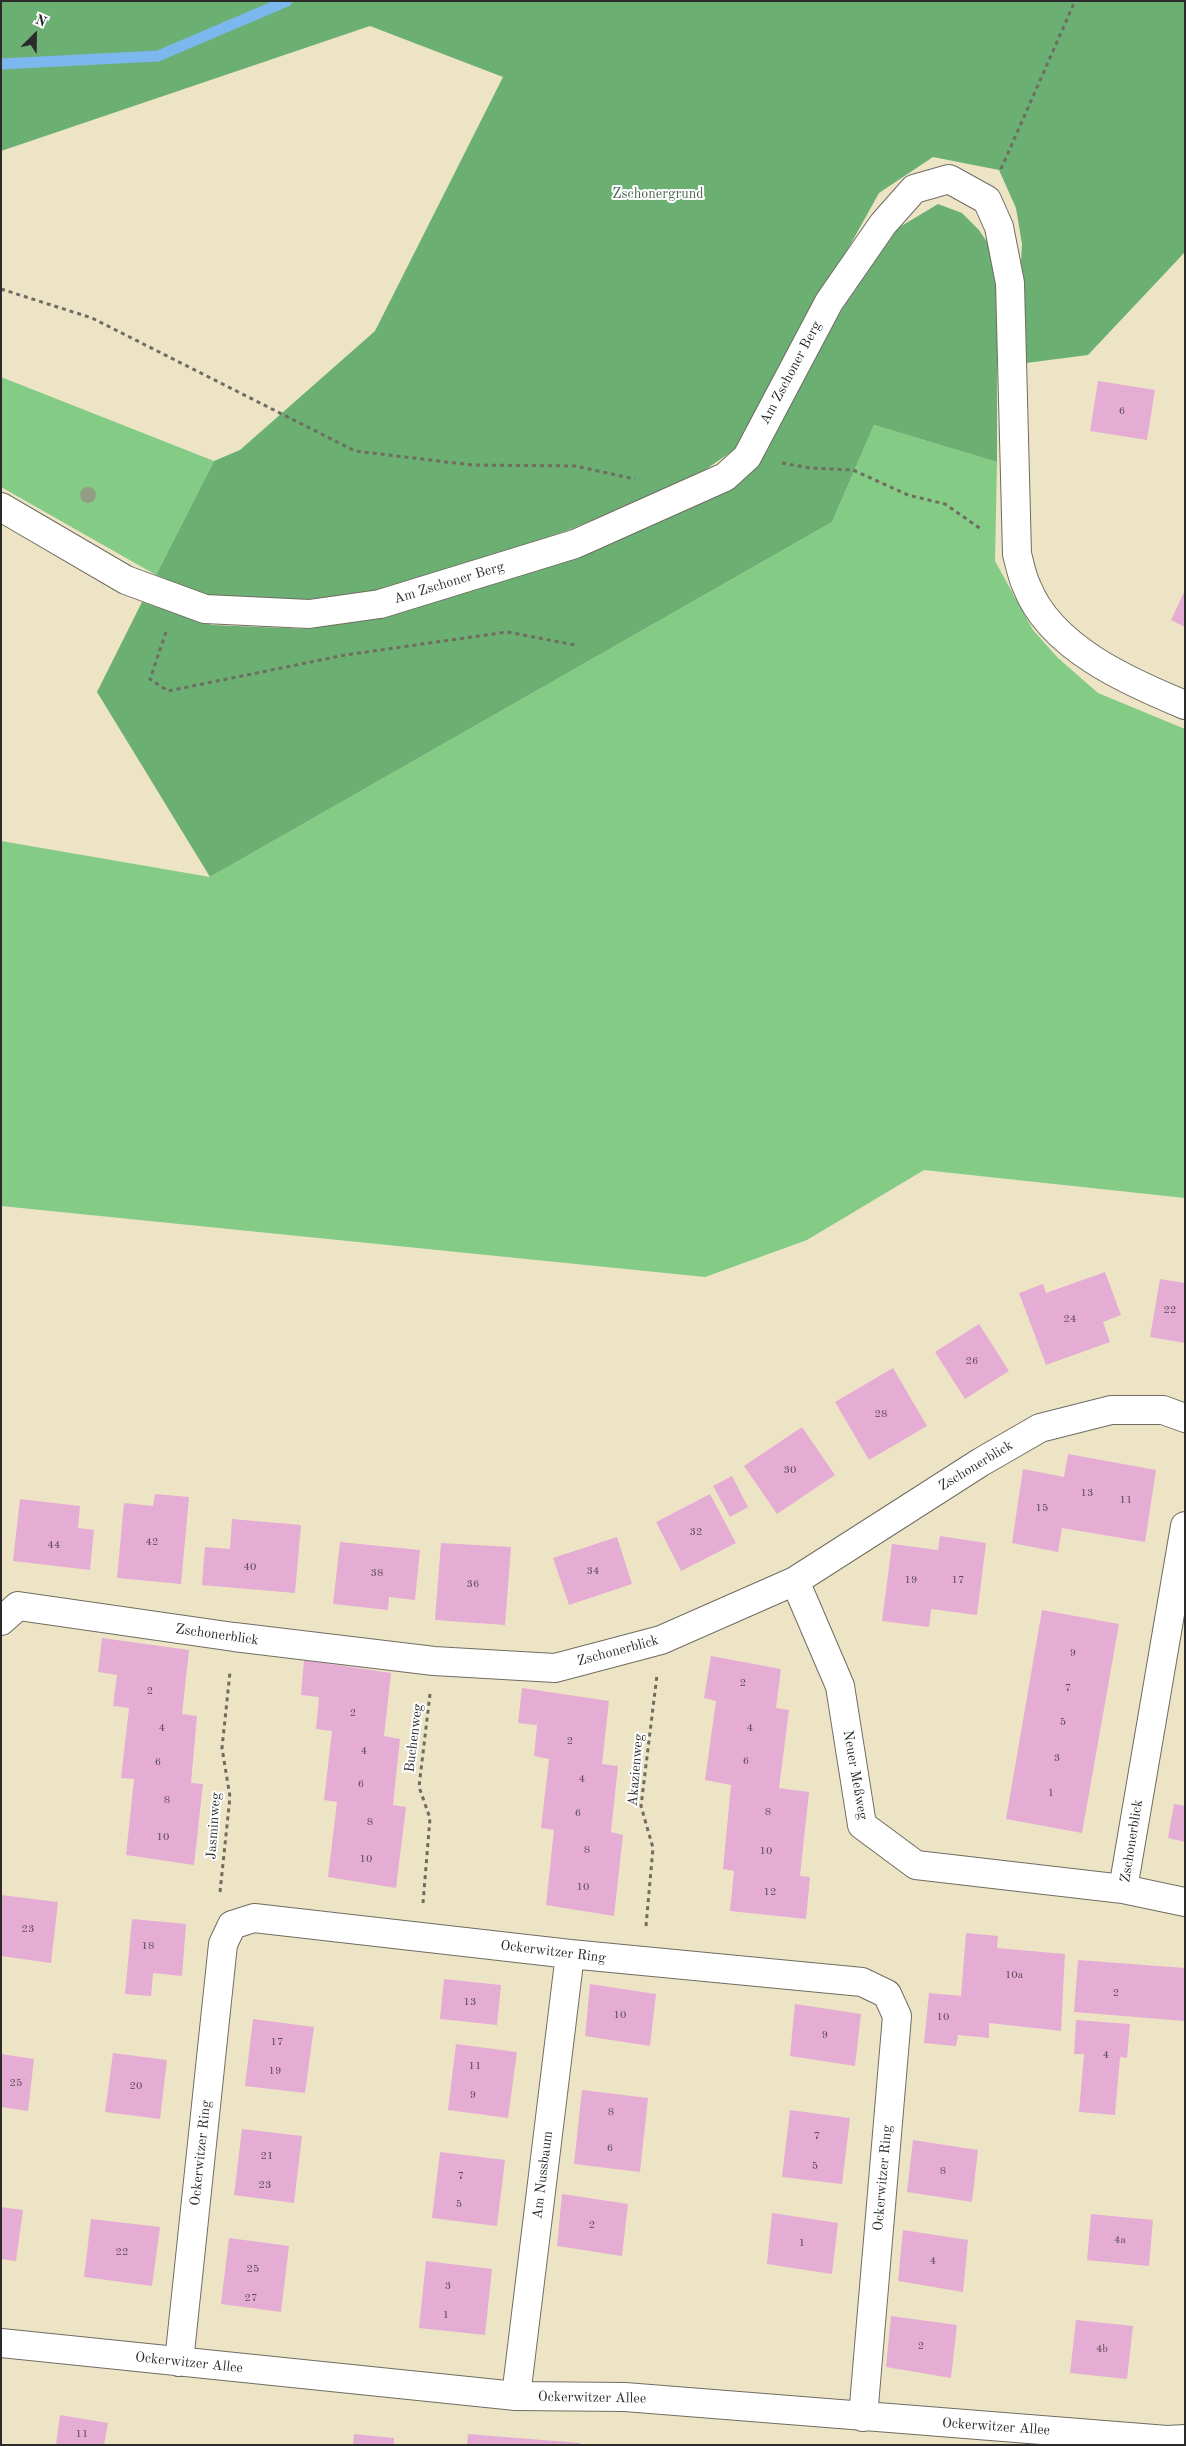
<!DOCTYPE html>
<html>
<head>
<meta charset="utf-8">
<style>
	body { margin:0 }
	#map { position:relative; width:1186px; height:2446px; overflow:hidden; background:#ede4c6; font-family:"Old Standard TT",serif }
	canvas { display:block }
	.frame { position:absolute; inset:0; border:2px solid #2b2b2b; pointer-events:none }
	.north { position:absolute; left:10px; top:10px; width:50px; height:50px; -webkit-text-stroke:4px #fff; paint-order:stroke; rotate:23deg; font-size:14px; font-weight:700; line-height:20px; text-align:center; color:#2b2b2b }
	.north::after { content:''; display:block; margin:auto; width:18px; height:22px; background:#2b2b2b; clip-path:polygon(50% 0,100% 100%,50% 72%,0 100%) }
</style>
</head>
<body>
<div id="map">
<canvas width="1186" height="2446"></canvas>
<div class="frame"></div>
<div class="north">N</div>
</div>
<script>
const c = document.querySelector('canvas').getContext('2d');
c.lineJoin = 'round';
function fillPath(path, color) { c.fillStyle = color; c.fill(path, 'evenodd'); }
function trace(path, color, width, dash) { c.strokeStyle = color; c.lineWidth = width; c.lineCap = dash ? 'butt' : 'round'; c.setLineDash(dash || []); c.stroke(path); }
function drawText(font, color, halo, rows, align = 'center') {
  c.font = font + ' "Old Standard TT",serif'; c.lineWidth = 4; c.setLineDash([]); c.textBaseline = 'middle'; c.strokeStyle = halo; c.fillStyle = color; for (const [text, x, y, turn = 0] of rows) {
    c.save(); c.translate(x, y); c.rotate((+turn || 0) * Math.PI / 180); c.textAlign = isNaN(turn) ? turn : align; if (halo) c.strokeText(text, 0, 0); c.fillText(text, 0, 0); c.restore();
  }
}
fillPath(new Path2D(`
	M1 377 214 461 156 575 1 487Z
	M874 425 997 462 995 561 1033 630 1058 658 1098 693 1185 729V1198L924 1170 807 1240 705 1277 1 1206V841L210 877 832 522Z`), '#84cb86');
fillPath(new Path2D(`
	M1 1H1185V252L1088 355 1026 363 1020 281 1022 244 1016 208 999 170 933 157 879 193 738 447 692 479 566 531 375 594 297 600 208 596 156 575 214 461 240 450 375 331 503 77 370 26 1 151Z
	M938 204 962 213 979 230 991 248 997 288V462L874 425 832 522 210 877 97 692 142 602 212 625 309 629 389 614 727 490 798 390 842 309 898 228Z`), '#6baf73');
trace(new Path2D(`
	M1 64 158 56 287 1`), '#7cb7ee', 11);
fillPath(new Path2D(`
	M1098 381 1155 390 1147 440 1090 431Z
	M1185 590V627L1171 620Z
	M1105 1272 1121 1315 1103 1322 1110 1342 1046 1365 1019 1293 1043 1284 1046 1293Z
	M1160 1279 1185 1283V1343L1150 1337Z
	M979 1324 1009 1371 965 1399 935 1352Z
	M893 1368 927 1426 869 1460 835 1402Z
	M802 1427 835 1475 777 1514 744 1466Z
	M1068 1454 1156 1470 1145 1542 1062 1528 1058 1552 1012 1543 1023 1469 1064 1477Z
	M732 1476 748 1507 730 1517 713 1486Z
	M155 1494 189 1497 181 1584 117 1578 124 1503 153 1506Z
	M710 1494 736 1543 681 1571 656 1522Z
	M20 1499 80 1506 78 1528 94 1530 90 1570 13 1561Z
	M232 1519 301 1525 295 1593 202 1585 205 1547 230 1549Z
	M940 1536 986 1543 977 1615 931 1609 929 1627 882 1621 892 1544 938 1550Z
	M617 1537 632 1584 569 1605 553 1558Z
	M340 1542 420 1550 415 1600 389 1597 388 1610 333 1604Z
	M441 1543 511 1547 505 1625 435 1620Z
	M1042 1610 1119 1624 1082 1833 1006 1819Z
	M102 1638 189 1650 182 1714 197 1716 191 1783 203 1784 194 1865 126 1855 134 1779 121 1778 129 1708 113 1706 117 1675 98 1672Z
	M711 1656 781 1669 776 1708 789 1710 779 1788 809 1792 800 1876 810 1877 806 1919 730 1911 734 1871 723 1869 731 1785 705 1780 716 1701 704 1698Z
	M304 1660 391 1673 384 1736 400 1739 393 1805 406 1807 396 1888 328 1877 337 1802 324 1800 332 1731 316 1729 319 1697 301 1695Z
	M522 1688 609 1701 602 1764 618 1766 611 1832 623 1835 614 1916 546 1905 554 1830 541 1828 549 1759 534 1756 537 1725 518 1723Z
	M1174 1804 1185 1806V1842L1168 1838Z
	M1 1895 58 1902 51 1963 1 1956Z
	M132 1919 186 1924 182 1976 153 1973 151 1996 125 1994Z
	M966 1933 998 1936 997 1948 1065 1954 1061 2031 989 2023V2038L958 2035 956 2046 924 2043 929 1993 961 1996Z
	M1078 1960 1185 1968V2021L1074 2012Z
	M444 1979 501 1985 497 2025 440 2019Z
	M590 1984 656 1994 650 2046 585 2036Z
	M795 2004 861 2014 855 2066 790 2056Z
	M253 2019 314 2027 305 2093 245 2086Z
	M1076 2020 1130 2024 1127 2058 1120 2057 1115 2115 1079 2112 1084 2054H1074Z
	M456 2044 517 2052 508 2118 448 2110Z
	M113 2053 167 2060 160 2119 105 2112Z
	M1 2054 34 2059 28 2111 1 2107Z
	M582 2090 648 2098 640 2172 574 2164Z
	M790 2110 850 2118 842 2184 782 2177Z
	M242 2129 302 2136 294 2203 234 2195Z
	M913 2140 978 2150 972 2202 907 2192Z
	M440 2152 505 2160 497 2226 432 2218Z
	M562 2194 628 2204 622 2256 557 2246Z
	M1 2207 23 2210 16 2261 1 2259Z
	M772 2213 838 2223 832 2274 767 2264Z
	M1091 2214 1153 2220 1149 2266 1087 2260Z
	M91 2219 160 2227 152 2286 84 2277Z
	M903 2230 968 2240 963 2292 898 2281Z
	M229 2238 289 2246 281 2312 221 2304Z
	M426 2261 492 2269 485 2335 419 2328Z
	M891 2316 957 2325 951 2378 886 2367Z
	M1076 2320 1133 2326 1127 2379 1070 2373Z
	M60 2415 108 2423 104 2445H56Z
	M354 2434 394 2438V2445H353Z
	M468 2434 580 2443V2445H467Z`), '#e6add4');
const minor = new Path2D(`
	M1 507 126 580 205 609 309 614 380 604 575 544 725 477 747 457 829 302 883 224 914 189 949 179 987 200 999 227 1010 283 1017 554C1020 565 1022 577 1027 587 1051 648 1129 682 1185 705
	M1185 1526 1123 1889 1185 1902
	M795 1581 840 1686 862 1825 916 1865 1123 1889
	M1 1621 18 1606 234 1637 434 1661 555 1668 661 1640 795 1581 981 1462 1040 1428 1111 1410H1163L1185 1418
	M1 2343 516 2396 625 2397 1167 2440 1185 2439
	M179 2362 223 1944 232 1925 254 1918 570 1954 862 1982 887 1994 897 2016 863 2417
	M516 2396 570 1954`);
trace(minor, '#6f6c61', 30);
trace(new Path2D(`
	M1001 169 1075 1
	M1 289 92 318 355 451 472 465 575 466 635 479
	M782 463 810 468 853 470 908 495 945 504 981 529
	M166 632 150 679 168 691 345 655 507 632 575 645
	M220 1892 230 1797 222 1748 230 1672
	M423 1903 430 1818 419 1787 430 1694
	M646 1926 653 1848 641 1806 657 1675`), '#6f6c61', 3, [4, 4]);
trace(minor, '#fff', 28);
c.fillStyle = '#939d82';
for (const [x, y] of [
	[88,495]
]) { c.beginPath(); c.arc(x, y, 8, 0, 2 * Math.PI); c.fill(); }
drawText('11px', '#5a4c55', null, [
	["6",1122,411],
	["22",1170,1310],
	["24",1070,1319],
	["26",972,1361],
	["28",881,1414],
	["30",790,1470],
	["13",1087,1493],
	["11",1126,1500],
	["15",1042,1508],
	["32",696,1532],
	["42",152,1542],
	["44",54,1545],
	["40",250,1567],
	["34",593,1571],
	["38",377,1573],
	["19",911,1580],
	["17",958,1580],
	["36",473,1584],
	["9",1073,1653],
	["2",743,1683],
	["7",1068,1688],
	["2",150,1691],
	["2",353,1713],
	["5",1063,1722],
	["4",162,1728],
	["4",750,1728],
	["2",570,1741],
	["4",364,1751],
	["3",1057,1758],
	["6",746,1761],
	["6",158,1762],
	["4",582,1779],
	["6",361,1784],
	["1",1051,1793],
	["8",167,1800],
	["8",768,1812],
	["6",578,1813],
	["8",370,1822],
	["10",163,1837],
	["8",587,1850],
	["10",766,1851],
	["10",366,1859],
	["10",583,1887],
	["12",770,1892],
	["23",28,1929],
	["18",148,1946],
	["10a",1014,1975],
	["2",1116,1993],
	["13",470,2002],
	["10",620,2015],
	["10",943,2017],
	["9",825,2035],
	["17",277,2042],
	["4",1106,2055],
	["11",475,2066],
	["19",275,2071],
	["25",16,2083],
	["20",136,2086],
	["9",473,2095],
	["8",611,2112],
	["7",817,2136],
	["6",610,2148],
	["21",267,2156],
	["5",815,2166],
	["8",943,2171],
	["7",461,2176],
	["23",265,2185],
	["5",459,2204],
	["2",592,2225],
	["4a",1120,2240],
	["1",802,2243],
	["22",122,2252],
	["4",933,2261],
	["25",253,2269],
	["3",448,2286],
	["27",251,2298],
	["1",446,2315],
	["2",921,2346],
	["4b",1102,2349],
	["11",82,2434]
]);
drawText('14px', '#4a634b', '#fff', [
	["Zschonergrund",658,194]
]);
drawText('14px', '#2b2b2b', '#fff', [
	["Am Zschoner Berg",791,373,-62],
	["Am Zschoner Berg",449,583,-17],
	["Zschonerblick",976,1466,-31],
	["Zschonerblick",217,1635,8],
	["Zschonerblick",618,1651,-15],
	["Buchenweg",414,1738,-83],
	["Akazienweg",636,1770,-85],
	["Neuer Meßweg",855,1775,80],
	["Jasminweg",214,1826,-86],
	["Zschonerblick",1132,1841,-81],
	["Ockerwitzer Ring",553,1952,7],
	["Ockerwitzer Ring",201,2153,-84],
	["Am Nussbaum",543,2175,-83],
	["Ockerwitzer Ring",883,2178,-85],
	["Ockerwitzer Allee",189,2363,6],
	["Ockerwitzer Allee",592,2398,1],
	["Ockerwitzer Allee",996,2427,4]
]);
</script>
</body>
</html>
